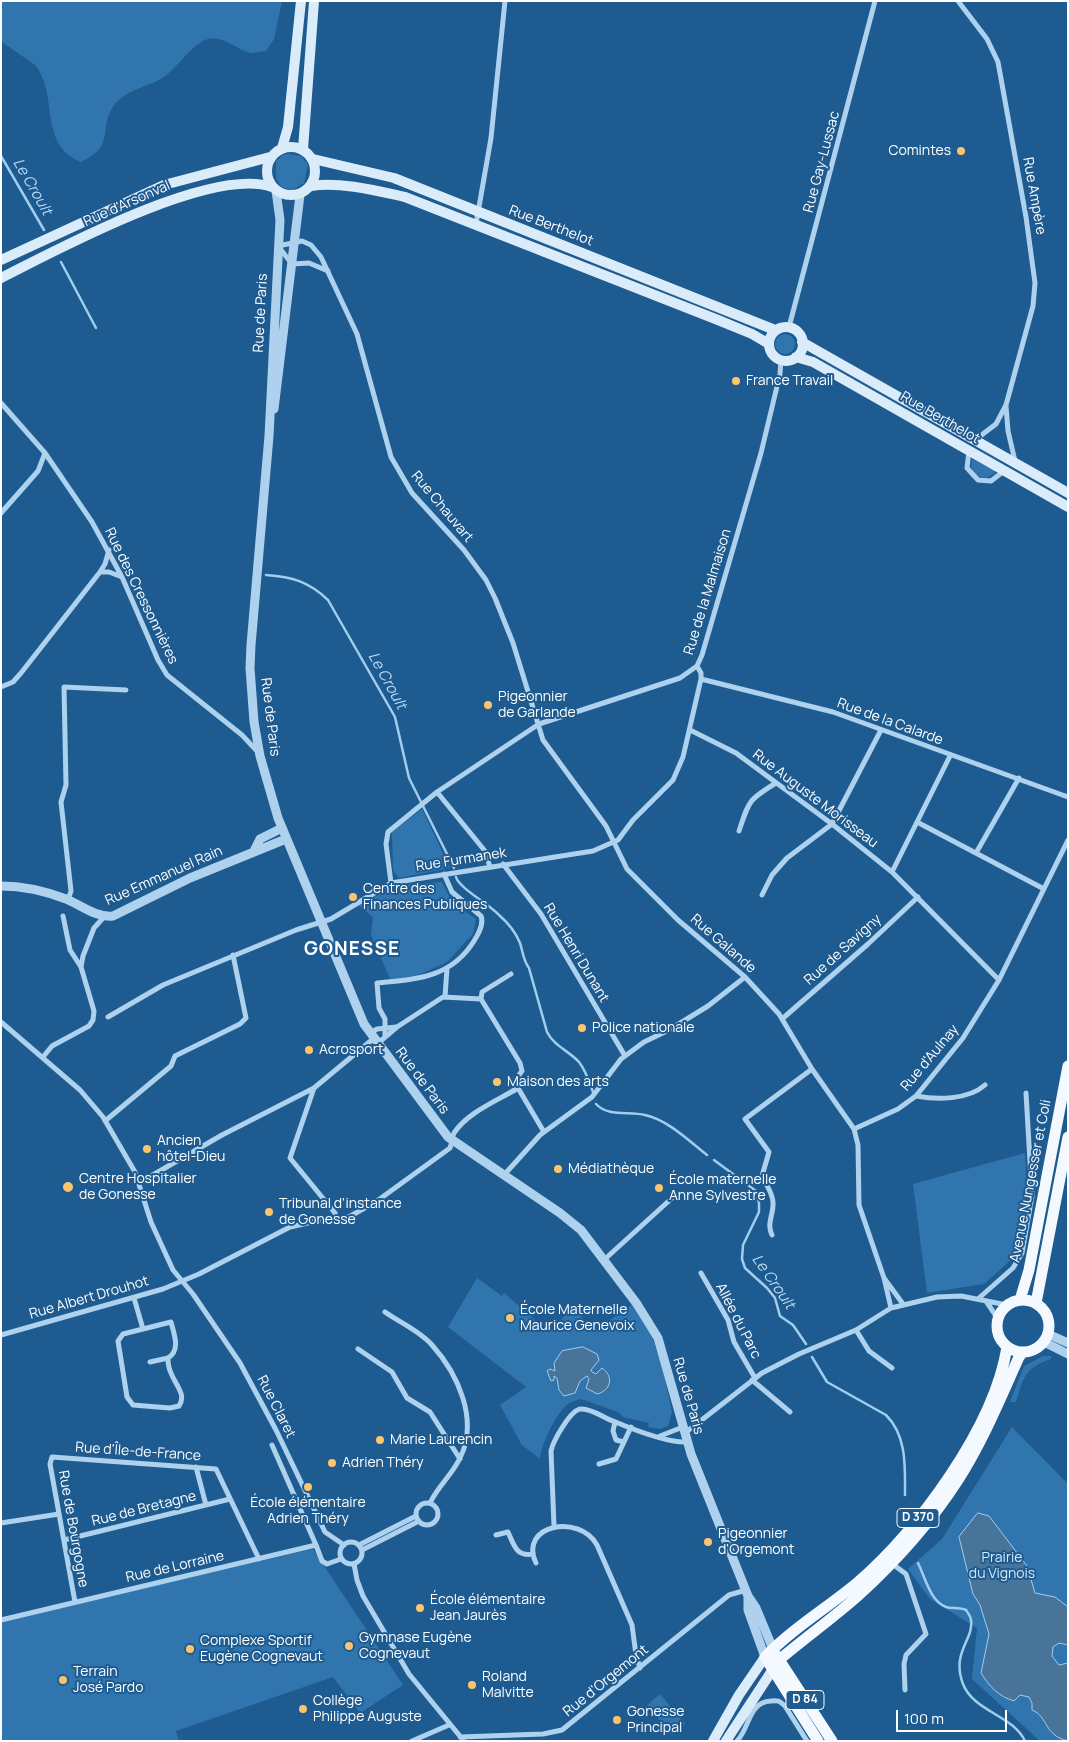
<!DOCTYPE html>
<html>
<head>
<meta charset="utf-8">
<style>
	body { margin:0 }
	#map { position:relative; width:1069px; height:1742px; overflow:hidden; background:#1e5b90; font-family:Manrope,sans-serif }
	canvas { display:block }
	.frame { position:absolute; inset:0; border:2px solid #fff; pointer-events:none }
	.scale { position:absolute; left:896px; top:1710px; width:111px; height:22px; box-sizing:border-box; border:2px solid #fff; border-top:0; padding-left:6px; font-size:15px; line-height:18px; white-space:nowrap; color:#fff; -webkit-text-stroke:4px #1e5b90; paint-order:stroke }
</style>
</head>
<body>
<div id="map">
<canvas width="1069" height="1742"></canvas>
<div class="frame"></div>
<div class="scale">100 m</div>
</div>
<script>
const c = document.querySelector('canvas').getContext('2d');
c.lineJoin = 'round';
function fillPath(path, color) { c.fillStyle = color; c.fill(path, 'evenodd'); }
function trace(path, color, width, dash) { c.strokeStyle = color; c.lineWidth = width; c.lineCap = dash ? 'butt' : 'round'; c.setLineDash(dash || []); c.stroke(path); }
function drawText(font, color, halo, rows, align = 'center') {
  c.font = font + ' Manrope,sans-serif'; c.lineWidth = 4; c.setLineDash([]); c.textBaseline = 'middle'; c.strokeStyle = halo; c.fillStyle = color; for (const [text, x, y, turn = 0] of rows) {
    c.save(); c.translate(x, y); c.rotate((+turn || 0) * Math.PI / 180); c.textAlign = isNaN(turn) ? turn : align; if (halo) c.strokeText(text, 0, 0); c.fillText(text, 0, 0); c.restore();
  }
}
fillPath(new Path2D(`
	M1 1H282L274 39 266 51C261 51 255 53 251 53 236 50 223 35 208 39 193 43 178 67 165 76 150 87 127 89 115 104 96 130 118 144 81 162 38 144 59 98 36 66 33 63 7 46 1 41Z
	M288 154 301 156 308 164 304 183 292 190 281 187 276 178V161L283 155Z
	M775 344a10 10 0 1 1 20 0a10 10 0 1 1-20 0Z
	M972 459 994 470 995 473 987 478 977 476 971 468Z
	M422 809 450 868 399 878 393 870 392 832Z
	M442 882 452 902 476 919 473 934 447 962 421 974 391 981 371 935 373 917 358 905 398 885Z
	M1025 1153 1027 1204 1013 1258 984 1284 927 1293 913 1184Z
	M477 1278 502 1296 504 1293 549 1332 573 1307 594 1331 633 1304 650 1330 663 1370 672 1412 668 1426 660 1429 648 1427 649 1423 623 1417 618 1412 581 1399C577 1400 573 1401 569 1403 557 1411 541 1445 540 1459L522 1445 500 1405 526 1387 448 1327Z
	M1043 1356H1051V1359C1025 1368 1024 1376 1016 1402H1010L1024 1366Z
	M1012 1427 1068 1484V1741H1040L972 1679 977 1628 930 1599 908 1569 942 1539Z
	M313 1549 403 1685 360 1713 333 1677 176 1731 179 1741H1V1621Z
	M660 1694 685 1724 672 1735 647 1705Z`), '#3175ae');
const water = new Path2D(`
	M583 1347 597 1354 599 1360 591 1370 592 1372 596 1374 602 1368C615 1377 610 1391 597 1394L586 1388 589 1379 587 1376 580 1381 575 1393 564 1396 559 1390 557 1378 554 1376V1380L551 1381 547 1371 550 1369 555 1371 554 1363 562 1351Z
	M978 1513 989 1516 1027 1566 1035 1593 1055 1597 1068 1607V1645L1059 1643 1053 1647 1052 1656 1059 1665 1068 1663V1741C1043 1735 1049 1717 1032 1710V1703L1029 1697 1020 1695 1014 1701C998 1696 990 1687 981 1673L989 1634 980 1605 973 1594 959 1537Z`);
fillPath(water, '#49749a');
trace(water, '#a1cdef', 1);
trace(new Path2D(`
	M1 156 44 230
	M61 262 96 328
	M266 575C292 577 308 581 328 600L395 717 409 778 454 868
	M456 877C459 888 489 904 499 915 507 922 516 933 520 943 523 952 523 960 529 968L547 1032C554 1046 569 1051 579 1062 586 1071 589 1081 593 1092
	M596 1104C608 1117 629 1111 645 1115 668 1120 689 1141 707 1155
	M714 1160 756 1191 759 1203V1212L743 1245 742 1259 745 1268 767 1288 775 1298 780 1316 793 1325 806 1344
	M812 1357 827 1382 886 1415C907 1436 905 1466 905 1495
	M918 1563C925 1577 930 1601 946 1607 952 1609 959 1607 966 1610 968 1613 971 1617 971 1620 974 1640 951 1652 963 1684 974 1712 1013 1715 1025 1741`), '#a1cdef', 2.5);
trace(new Path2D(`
	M958 1 987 39 998 62 1026 217 1035 283 1033 306 1006 405 996 424 975 440
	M476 224 491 138 505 1
	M328 271 309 263 292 264 278 246 302 241 311 245 321 257 357 334 391 457 412 493 464 550 486 580 495 598 513 643 543 740 606 826 627 869 678 920 745 977 779 1014 812 1069 854 1129 858 1145 859 1205 884 1278 891 1308
	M789 327 875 1
	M1 403 45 453 92 522 122 577 158 660 167 675 242 735 257 751
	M1006 406 1008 431 1015 461
	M969 451 967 468 978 480 991 481 1004 471
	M1 513 38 471 45 453
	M100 572 105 564 109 550
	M701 679 833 712 1068 797
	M1 687 13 682 21 673 100 572H109L122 577
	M690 730 736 753 832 824 892 872 999 980
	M437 792 485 851 490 867
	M917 822 1044 889
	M739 831C749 801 748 800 776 783
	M976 853 1019 778
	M503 864 541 914 625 1056
	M892 872 950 756
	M391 883 386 844 388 832 437 792 539 724 680 678 697 666 702 655 761 453 780 374 781 360
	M762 895 772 875 787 858 832 824 881 730
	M68 900 71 891 61 802 66 785 64 687 126 690
	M63 916 70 950 81 967
	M445 997 447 968
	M481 999 520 1063 522 1071 516 1079 518 1088 544 1132
	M481 999 482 992 511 974
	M108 1017 163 985 296 930 331 919 391 883 593 851 618 840 633 820 673 780 683 757 701 679V673L697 666
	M782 1019 868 944 918 897
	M1 1022 80 1090 103 1117 135 1172 151 1222 173 1270 193 1294 240 1363 276 1430 325 1532 344 1545
	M370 1033 377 1029 396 1027
	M385 1037V1019L379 1008 377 983C417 979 451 978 474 941 479 933 484 924 481 916L452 892 444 874
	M377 1044 397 1027 443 997 481 999
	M43 1057 52 1046 89 1026 93 1020 94 1011 81 967 83 956 94 928 104 917
	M314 1088 290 1158 335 1213 336 1219
	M916 1096C937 1100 968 1100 985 1085
	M105 1121 171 1066 175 1056 240 1024 246 1018 233 955
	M854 1129 898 1109 916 1096 963 1038 999 980 1068 840
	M504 1175 540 1135 592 1097 621 1059 644 1042 669 1030 708 1006 745 977
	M139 1183 222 1135 314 1088 373 1039
	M772 1235C766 1223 774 1214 773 1203 773 1193 766 1185 762 1176L769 1152 745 1119 812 1069
	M605 1259 672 1198
	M701 1273 728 1320 734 1342 755 1378
	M884 1278 903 1304
	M134 1298 143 1329 171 1322C174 1334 181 1350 168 1358 168 1363 169 1369 171 1373 175 1384 187 1395 179 1406L170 1408 133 1405 127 1397 118 1341 123 1334 143 1329
	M979 1298 1013 1268 1022 1253 1032 1196 1026 1093
	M986 1301 998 1319
	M385 1312C399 1322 420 1331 432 1345 458 1374 479 1420 460 1458 452 1475 438 1486 430 1503
	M856 1330 869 1351 892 1368
	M1 1335 163 1289 199 1274 290 1227 321 1220 347 1218 377 1201 450 1148C452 1143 452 1137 454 1133 468 1112 497 1101 518 1088
	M358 1349 392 1372 407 1398 430 1412 460 1459
	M150 1362 168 1358
	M752 1380 790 1412
	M615 1422 613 1431 616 1440 624 1442
	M685 1433 762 1373 799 1354 856 1330 891 1308 937 1297 961 1296 1007 1305
	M660 1436 683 1427
	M272 1445 316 1545
	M599 1464 616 1459 631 1427
	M196 1467 206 1505
	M416 1514a11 11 0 1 1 22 0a11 11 0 1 1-22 0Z
	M1 1523 59 1514
	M554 1526 551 1451C553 1441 571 1409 581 1409 591 1408 604 1418 613 1421 632 1429 668 1443 687 1442
	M496 1535 508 1532C514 1545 516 1557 533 1554
	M64 1540 230 1499
	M340 1553a11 11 0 1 1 22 0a11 11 0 1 1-22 0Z
	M359 1545 416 1516
	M362 1550 419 1521
	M536 1563C518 1525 579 1513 597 1545L632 1625 636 1655 640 1668
	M891 1563 906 1574 926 1634 906 1655 904 1664 905 1690
	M354 1564 357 1580 363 1596 409 1674 464 1741
	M75 1602 50 1464 52 1457 216 1469 259 1559
	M1 1620 316 1545 322 1561 327 1564 341 1559
	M460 1737 543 1734 562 1730 729 1595 746 1590
	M412 1741 449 1725
	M737 1741C750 1728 748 1702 771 1701 778 1700 780 1701 785 1706L807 1741`), '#aed1ed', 5);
trace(new Path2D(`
	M276 191 280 220 269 436 251 645 250 668 254 722 260 756 278 818 364 1024 448 1137 560 1213 581 1230 637 1304 658 1338 691 1454 748 1596 756 1608 773 1649
	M274 409 300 195
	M254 851 260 839 282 828
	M1 886C24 886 45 891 66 899 81 905 96 918 113 916L190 878 286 839
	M1048 1334 1068 1343
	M1044 1342 1068 1354
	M748 1596V1610L765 1657`), '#aed1ed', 9);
trace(new Path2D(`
	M267 171a24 24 0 1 1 48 0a24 24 0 1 1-48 0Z
	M282 148 288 127 301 1
	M303 149 314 1
	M313 159 394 178 775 330
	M311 186C338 181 378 191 405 197L718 320 752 334 769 344
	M1 260 164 185 270 157
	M1 278C58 249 212 166 272 187
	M769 344a17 17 0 1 1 34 0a17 17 0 1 1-34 0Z
	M802 342 1068 493
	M796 357 813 362 1068 507
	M713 1741 739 1695 765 1657
	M726 1741 777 1663`), '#daebfa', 10);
trace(new Path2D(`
	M1020 1300 1029 1270 1068 1066
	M997 1326a26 26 0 1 1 52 0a26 26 0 1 1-52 0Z
	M1036 1303 1068 1137
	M776 1655 832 1741
	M779 1660C805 1638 833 1618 859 1595 896 1561 931 1522 958 1480 983 1441 1000 1399 1019 1357L1023 1352
	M818 1741 765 1657C793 1628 827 1608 857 1583 918 1530 994 1428 1007 1347`), '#f4f9ff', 11);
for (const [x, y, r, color] of [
	[961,151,5,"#fcc56d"],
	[736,381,5,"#fcc56d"],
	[488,705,5,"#fcc56d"],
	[353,897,5,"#fcc56d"],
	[582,1028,5,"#fcc56d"],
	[309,1050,5,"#fcc56d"],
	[497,1082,5,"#fcc56d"],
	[147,1149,5,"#fcc56d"],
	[558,1169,5,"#fcc56d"],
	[68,1187,6,"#fcc56d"],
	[659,1188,5,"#fcc56d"],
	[269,1212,5,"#fcc56d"],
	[510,1318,5,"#fcc56d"],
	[380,1440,5,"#fcc56d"],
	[332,1463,5,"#fcc56d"],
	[308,1487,5,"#fcc56d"],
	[708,1542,5,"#fcc56d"],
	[420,1608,5,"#fcc56d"],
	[349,1646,5,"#fcc56d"],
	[190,1649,5,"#fcc56d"],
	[63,1680,5,"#fcc56d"],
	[472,1685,5,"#fcc56d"],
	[303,1709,5,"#fcc56d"],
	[617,1720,5,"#fcc56d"]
]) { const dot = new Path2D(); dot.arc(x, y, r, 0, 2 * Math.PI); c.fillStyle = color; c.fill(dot); trace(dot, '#1e5b90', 2); }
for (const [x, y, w] of [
	[918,1518,42],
	[805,1700,38]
]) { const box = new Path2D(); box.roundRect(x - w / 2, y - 9.5, w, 19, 4); c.fillStyle = '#1e5b90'; c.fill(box); trace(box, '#fff', 1); }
drawText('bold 12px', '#fff', null, [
	["D 370",918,1518],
	["D 84",805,1700]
]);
drawText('14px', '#fff', '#1e5b90', [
	["Comintes",951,151,"right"],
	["France Travail",746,381],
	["Pigeonnier",498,697],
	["de Garlande",498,713],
	["Centre des",363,889],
	["Finances Publiques",363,905],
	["Police nationale",592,1028],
	["Acrosport",319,1050],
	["Maison des arts",507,1082],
	["Ancien",157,1141],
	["hôtel-Dieu",157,1157],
	["Médiathèque",568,1169],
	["Centre Hospitalier",79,1179],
	["de Gonesse",79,1195],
	["École maternelle",669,1180],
	["Anne Sylvestre",669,1196],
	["Tribunal d'instance",279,1204],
	["de Gonesse",279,1220],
	["École Maternelle",520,1310],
	["Maurice Genevoix",520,1326],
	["Marie Laurencin",390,1440],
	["Adrien Théry",342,1463],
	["École élémentaire",308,1503,"center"],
	["Adrien Théry",308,1519,"center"],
	["Pigeonnier",718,1534],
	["d'Orgemont",718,1550],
	["École élémentaire",430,1600],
	["Jean Jaurès",430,1616],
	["Gymnase Eugène",359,1638],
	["Cognevaut",359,1654],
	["Complexe Sportif",200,1641],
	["Eugène Cognevaut",200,1657],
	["Terrain",73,1672],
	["José Pardo",73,1688],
	["Roland",482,1677],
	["Malvitte",482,1693],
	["Collège",313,1701],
	["Philippe Auguste",313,1717],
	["Gonesse",627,1712],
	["Principal",627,1728]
], 'left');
drawText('14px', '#fff', '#1e5b90', [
	["Rue Gay-Lussac",822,162,-75],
	["Rue Ampère",1034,196,80],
	["Rue d'Arsonval",127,204,-24],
	["Rue Berthelot",551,226,21],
	["Rue de Paris",261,313,-87],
	["Rue Berthelot",940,418,30],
	["Rue Chauvart",442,507,50],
	["Rue de la Malmaison",708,592,-73],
	["Rue des Cressonnières",141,596,64],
	["Rue de Paris",270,717,83],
	["Rue de la Calarde",890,722,20],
	["Rue Auguste Morisseau",815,799,37],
	["Rue Furmanek",461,860,-9],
	["Rue Emmanuel Rain",164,876,-24],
	["Rue Galande",723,944,41],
	["Rue de Savigny",843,950,-42],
	["Rue Henri Dunant",576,953,59],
	["Rue d'Aulnay",930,1058,-50],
	["Rue de Paris",422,1081,53],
	["Avenue Nungesser et Coli",1031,1181,-79],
	["Rue Albert Drouhot",89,1298,-16],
	["Allée du Parc",738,1321,63],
	["Rue de Paris",688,1396,74],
	["Rue Claret",276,1407,63],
	["Rue d'Île-de-France",138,1452,4],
	["Rue de Bretagne",144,1509,-14],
	["Rue de Bourgogne",73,1529,80],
	["Rue de Lorraine",175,1567,-13],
	["Rue d'Orgemont",606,1681,-39]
]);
drawText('14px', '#d3e8fa', '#1e5b90', [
	["Prairie",1002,1558],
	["du Vignois",1002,1574]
]);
drawText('italic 15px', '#badaf4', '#1e5b90', [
	["Le Croult",32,187,60],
	["Le Croult",387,681,61],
	["Le Croult",773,1282,55]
]);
c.letterSpacing = '1px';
drawText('bold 19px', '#fff', '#1e5b90', [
	["GONESSE",352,950]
]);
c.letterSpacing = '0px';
</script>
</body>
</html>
